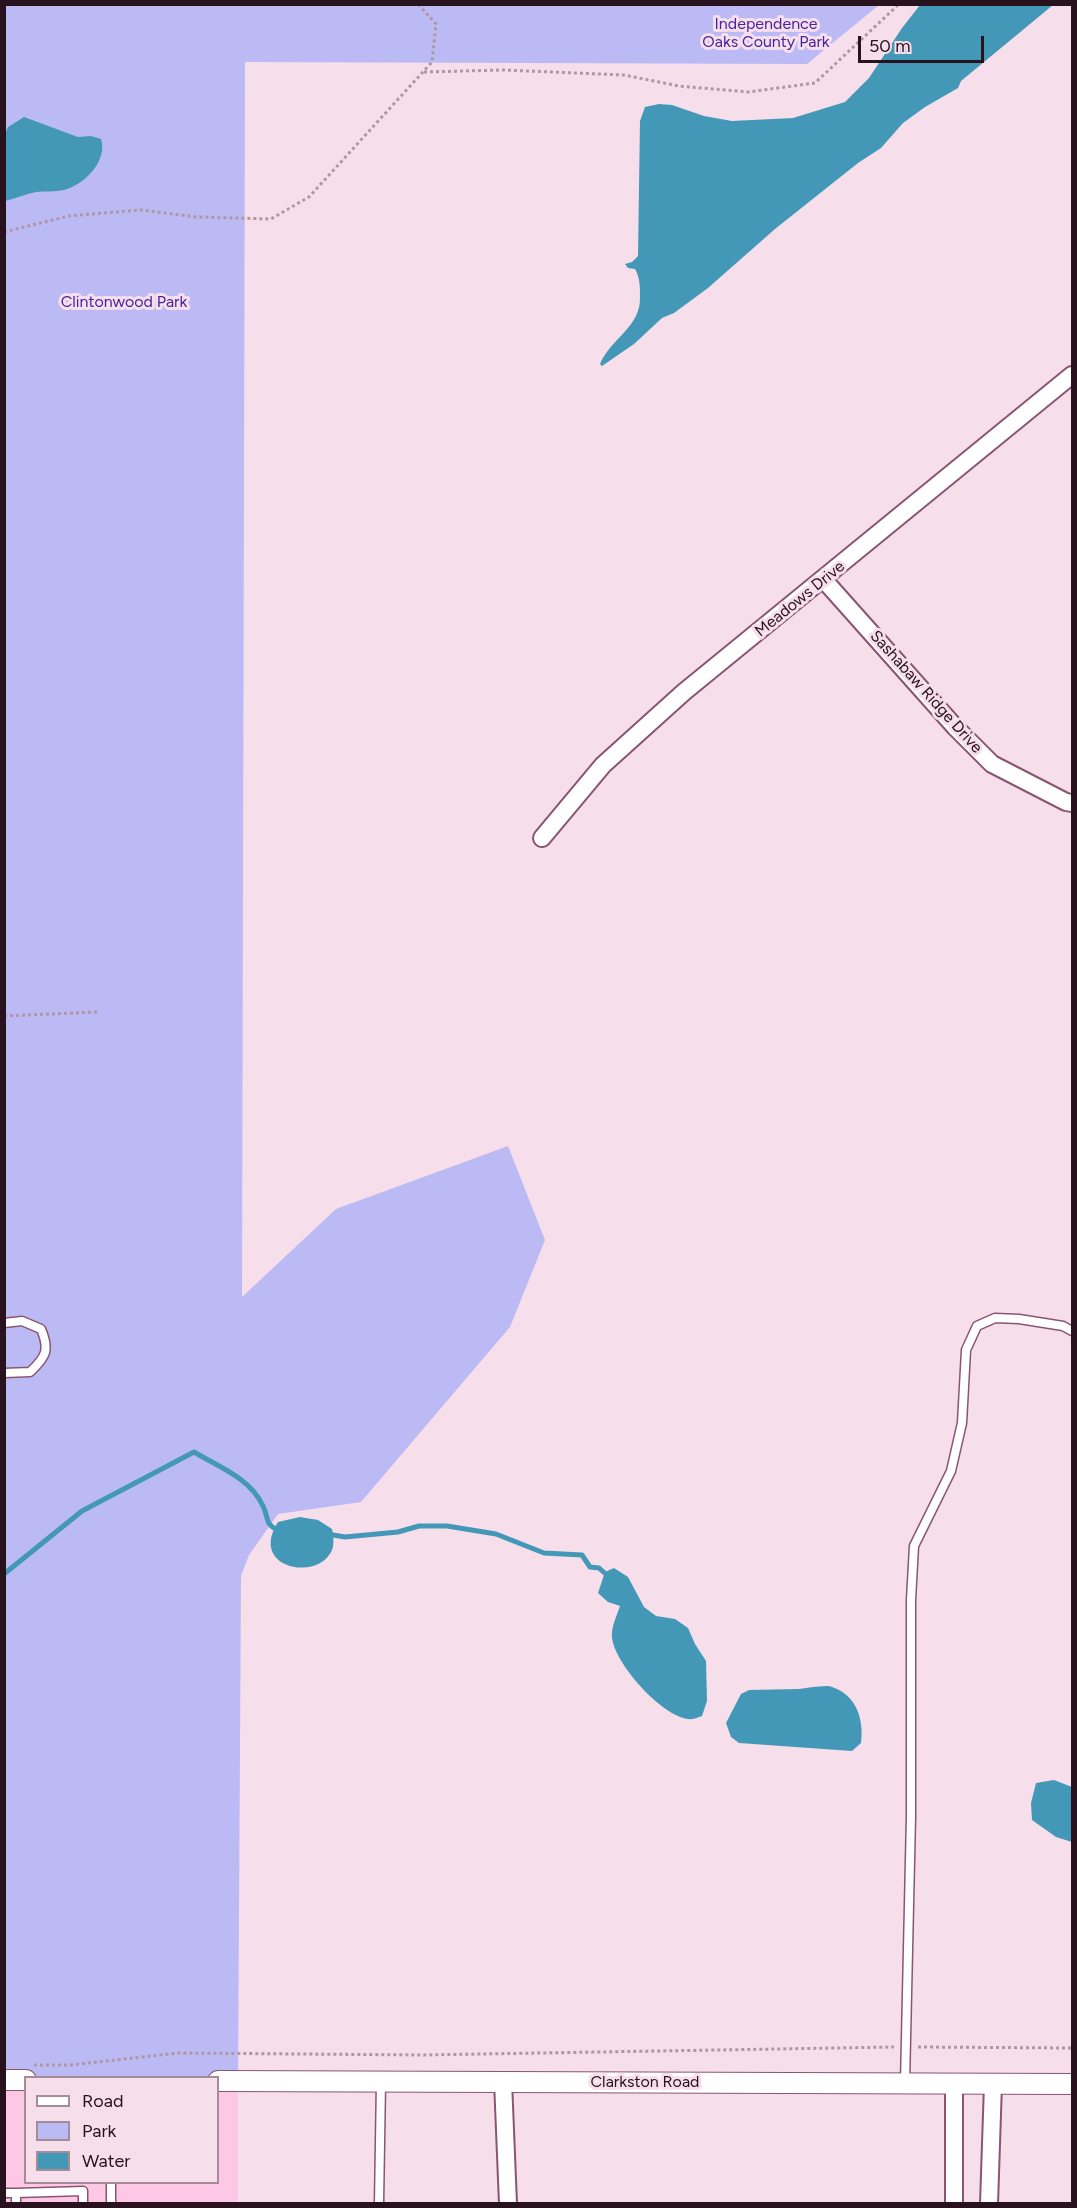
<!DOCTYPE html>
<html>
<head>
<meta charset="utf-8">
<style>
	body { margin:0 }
	#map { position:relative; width:1077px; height:2208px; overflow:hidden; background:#f7deeb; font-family:Figtree,sans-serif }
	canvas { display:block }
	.frame { position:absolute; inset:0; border:6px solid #27121e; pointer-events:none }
	.legend { position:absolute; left:24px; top:2076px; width:195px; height:108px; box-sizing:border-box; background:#f7deeb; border:2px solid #a48c99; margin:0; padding:8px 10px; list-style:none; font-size:18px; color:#27121e }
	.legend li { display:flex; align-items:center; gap:12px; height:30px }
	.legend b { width:30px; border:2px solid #a48c99 }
	.scale { position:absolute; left:858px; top:36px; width:126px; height:27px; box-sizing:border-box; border:3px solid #27121e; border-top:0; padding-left:8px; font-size:18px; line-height:21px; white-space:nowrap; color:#27121e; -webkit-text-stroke:4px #f7deeb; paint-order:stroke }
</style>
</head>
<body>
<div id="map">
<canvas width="1077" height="2208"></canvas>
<div class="frame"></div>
<ul class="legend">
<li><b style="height:8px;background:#fff"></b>Road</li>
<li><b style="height:16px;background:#bbbaf5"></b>Park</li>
<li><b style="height:16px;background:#4498b7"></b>Water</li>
</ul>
<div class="scale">50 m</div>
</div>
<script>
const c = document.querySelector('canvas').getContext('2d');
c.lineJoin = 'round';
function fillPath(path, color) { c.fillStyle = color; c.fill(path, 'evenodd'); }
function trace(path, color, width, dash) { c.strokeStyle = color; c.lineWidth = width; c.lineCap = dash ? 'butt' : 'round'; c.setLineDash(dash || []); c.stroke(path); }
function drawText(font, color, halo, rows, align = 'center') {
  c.font = font + ' Figtree,sans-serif'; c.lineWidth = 6; c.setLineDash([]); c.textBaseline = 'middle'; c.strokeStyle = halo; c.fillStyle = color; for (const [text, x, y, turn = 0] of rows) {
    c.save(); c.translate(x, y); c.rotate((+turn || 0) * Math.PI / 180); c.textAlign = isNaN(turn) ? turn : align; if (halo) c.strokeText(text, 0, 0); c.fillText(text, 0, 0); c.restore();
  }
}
fillPath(new Path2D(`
	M5 2083H25L26 2182H218V2084H238V2203L5 2204Z`), '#fec7e5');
fillPath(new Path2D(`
	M5 5H879L807 64 245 62 242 1297 336 1209 508 1146 545 1240 510 1327 361 1502 278 1514 249 1555 241 1576 238 2084 218 2078H26L5 2083Z`), '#bbbaf5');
fillPath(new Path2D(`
	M920 5H1053L961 81 958 88 925 107 903 123 881 148 858 163 775 229 708 288 674 313 662 318 634 344 602 366 600 364C611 338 641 327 640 297 640 286 640 278 635 269L628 268 625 264 632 262 638 256 640 121 645 107 659 104 672 105 704 116 732 121 793 118 845 102 869 78 902 28Z
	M24 117 78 137 91 136 101 139C108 161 84 185 64 190 55 192 45 191 36 192 25 194 15 199 5 201V134L8 127Z
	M300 1517 318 1520 332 1529C333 1534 334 1541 333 1547 323 1583 247 1570 278 1522Z
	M614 1568 628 1577 644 1607 656 1616 675 1619 688 1628 695 1644 706 1661 707 1701 702 1716C699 1717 692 1720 689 1719 662 1717 614 1663 612 1637 611 1627 617 1615 620 1606L608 1602 598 1593 605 1572Z
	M813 1687C819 1687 827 1685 832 1687 857 1695 864 1720 861 1743L852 1751 739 1743 731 1737 726 1723 741 1694 749 1690 799 1689Z
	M1054 1780 1072 1787V1842L1056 1837 1032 1820 1031 1803 1036 1783Z`), '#4498b7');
trace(new Path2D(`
	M327 1534 345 1537 398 1532 419 1526H447L496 1534 544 1553 582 1555 590 1567 599 1568 609 1577
	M4 1574 82 1511 194 1452C219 1467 250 1478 263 1506 269 1518 264 1525 280 1531`), '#4498b7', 5);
const service = new Path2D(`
	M4 1323 22 1321 41 1329C50 1350 46 1357 30 1372L4 1373
	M905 2083 911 1816V1600L914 1546 951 1471 962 1423 966 1350 977 1326 995 1318 1019 1319 1063 1326 1072 1331
	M111 2182V2204
	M4 2193H16V2204
	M16 2193 83 2191V2204
	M379 2204 381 2082`);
const minor = new Path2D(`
	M824 580 955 727 992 764 1066 802 1072 803
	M542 838 603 765 684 692 1072 375
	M503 2081 508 2204
	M954 2204V2084
	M989 2204 993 2084`);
const tertiary = new Path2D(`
	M4 2080H26
	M218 2081 1072 2084`);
trace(service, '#8a5573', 11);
trace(minor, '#8a5573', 20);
trace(tertiary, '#8a5573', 22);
trace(new Path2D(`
	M424 72 503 70 624 75 679 86 748 92 815 83 899 4
	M4 232 69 216 141 210 197 217 271 219 309 197 432 62 436 24 418 4
	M4 1016 99 1012
	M918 2047 1072 2048
	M34 2065H71L178 2053 422 2055 894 2047`), '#af98a4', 3, [3, 3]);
trace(service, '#fff', 8);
trace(minor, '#fff', 16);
trace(tertiary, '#fff', 20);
drawText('16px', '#4325a0', '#f7deeb', [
	["Independence",766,24],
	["Oaks County Park",766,42],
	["Clintonwood Park",124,302]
]);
drawText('16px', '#27121e', '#f7deeb', [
	["Meadows Drive",800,599,-39],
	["Sashabaw Ridge Drive",926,692,48],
	["Clarkston Road",645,2082]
]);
</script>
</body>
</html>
